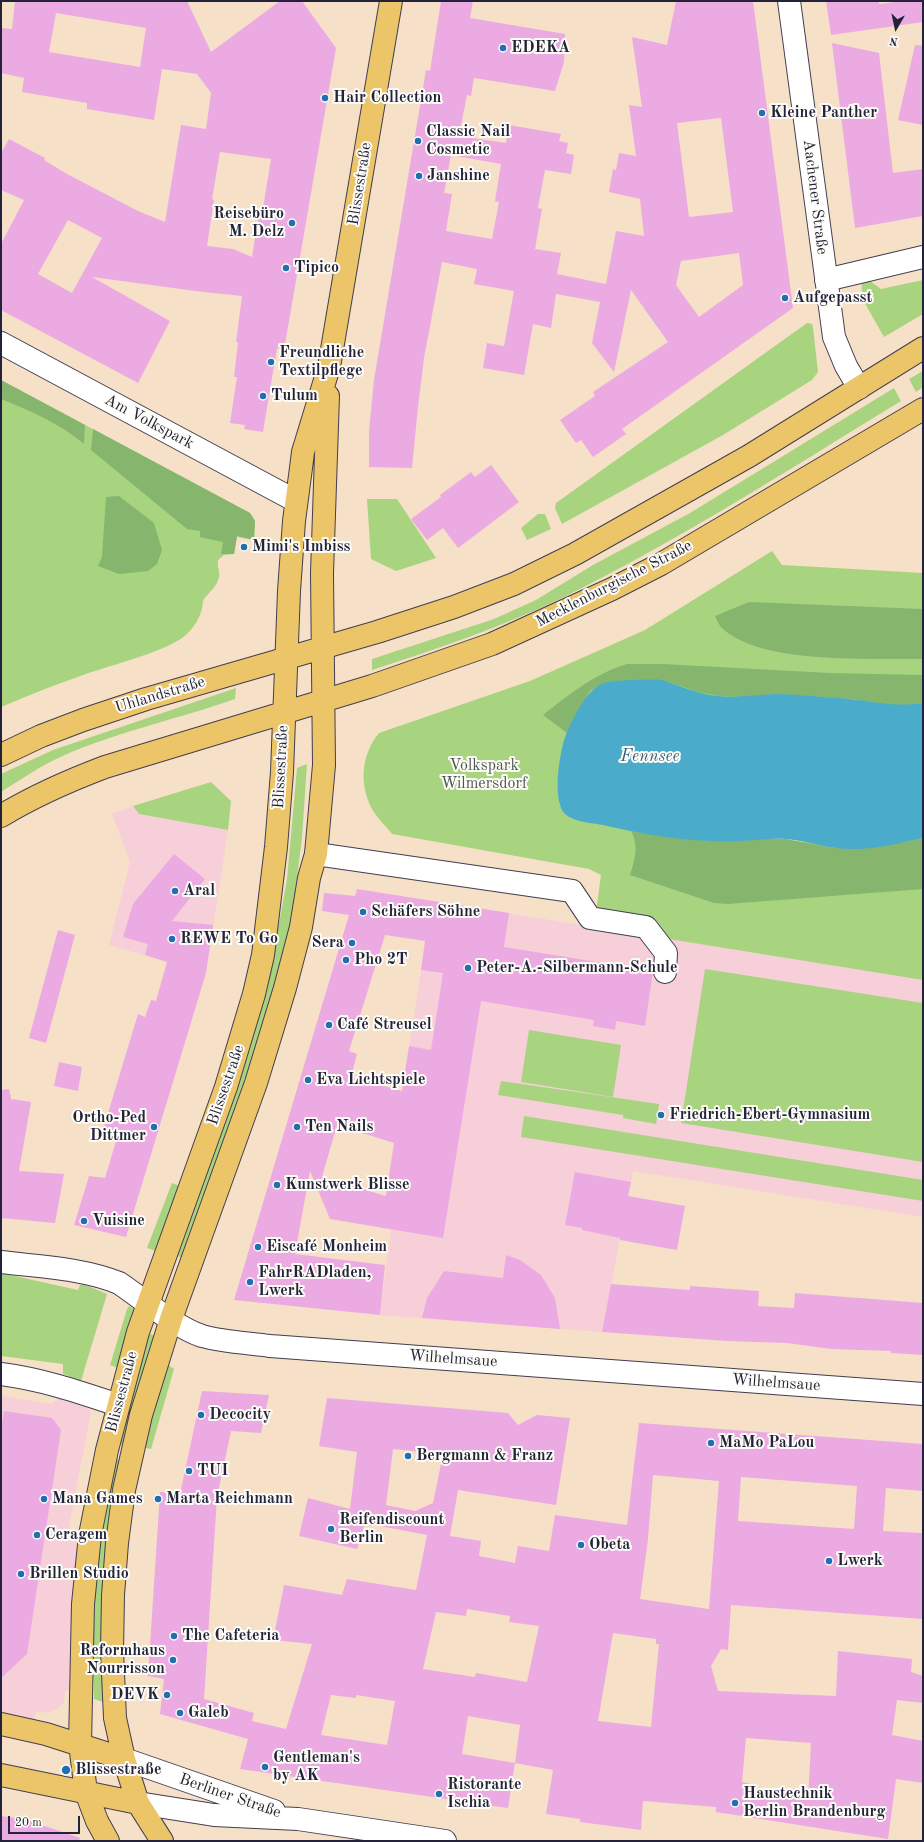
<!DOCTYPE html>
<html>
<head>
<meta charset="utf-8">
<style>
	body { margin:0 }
	#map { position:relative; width:924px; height:1842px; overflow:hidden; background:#f6e0c7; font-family:"Old Standard TT",serif }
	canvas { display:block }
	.frame { position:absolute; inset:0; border:2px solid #22223b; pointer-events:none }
	.north { position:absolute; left:876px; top:8px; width:40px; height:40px; -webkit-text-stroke:3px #fdfcf7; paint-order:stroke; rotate:189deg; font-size:11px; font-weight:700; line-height:16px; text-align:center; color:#22223b }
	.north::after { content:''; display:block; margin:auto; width:14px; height:18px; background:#22223b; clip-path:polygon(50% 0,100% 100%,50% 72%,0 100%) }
	.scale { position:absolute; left:8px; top:1816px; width:72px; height:18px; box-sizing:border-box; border:2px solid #22223b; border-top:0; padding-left:5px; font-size:12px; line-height:14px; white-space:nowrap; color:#22223b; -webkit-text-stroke:3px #fdfcf7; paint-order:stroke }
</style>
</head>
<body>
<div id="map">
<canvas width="924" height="1842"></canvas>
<div class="frame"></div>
<div class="north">N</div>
<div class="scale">20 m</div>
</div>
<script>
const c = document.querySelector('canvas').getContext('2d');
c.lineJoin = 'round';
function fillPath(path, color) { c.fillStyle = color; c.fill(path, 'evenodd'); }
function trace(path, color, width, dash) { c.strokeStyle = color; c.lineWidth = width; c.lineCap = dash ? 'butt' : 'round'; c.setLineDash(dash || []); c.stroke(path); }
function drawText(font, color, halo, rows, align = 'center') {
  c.font = font + ' "Old Standard TT",serif'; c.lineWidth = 4; c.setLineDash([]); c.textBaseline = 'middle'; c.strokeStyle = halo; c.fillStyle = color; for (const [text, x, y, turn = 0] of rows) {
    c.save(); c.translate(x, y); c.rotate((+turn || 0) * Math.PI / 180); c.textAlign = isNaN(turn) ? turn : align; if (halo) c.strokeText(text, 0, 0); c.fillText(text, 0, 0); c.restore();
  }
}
fillPath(new Path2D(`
	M133 806 139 814 228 830 206 973 109 945 130 862 112 814Z
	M432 901 923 980V1217L633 1171 602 1332 380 1315 391 1229 383 1214Z
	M1 1396 51 1404 62 1396 88 1408 91 1412 68 1531 76 1533 78 1536 72 1608V1692L65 1690 64 1702 60 1707 48 1713 36 1711 34 1720 1 1712Z`), '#f6cfd8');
fillPath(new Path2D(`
	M861 280 870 281 881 289 923 280V314L884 337 863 300Z
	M807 323 812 324 813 328 818 372 812 380 723 435 562 524 555 508 556 503Z
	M923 371V387L916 392 909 379Z
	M1 380 250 513 255 521 254 540 237 537 234 554 224 555 218 560C217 567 220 572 219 577 217 587 209 592 204 599 202 602 203 605 202 608 200 618 194 627 187 634 169 651 111 665 86 674 57 684 29 695 1 707Z
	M894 388 901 401C790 469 681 539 564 597 502 627 437 649 372 670V659L494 619 536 600 593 565 690 513Z
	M367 499H397L436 558 396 571 371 559Z
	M538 514H545L551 529 527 540 521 528Z
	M772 551 782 565 923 573V703L904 706 559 803C569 820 581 821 599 824L875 848 923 838V980L594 927 601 875 589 869 392 834C386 826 377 818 372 809 359 784 361 755 379 733L530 681 645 630Z
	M236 688 235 699C176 720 106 734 50 762 33 771 17 782 1 792V774L53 750Z
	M307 764 302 838 295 893 285 950 267 1019 183 1258 174 1255 273 957 287 879 297 768Z
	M211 782 231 801 228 830 139 814 133 806Z
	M705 969 923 1003V1162L681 1123Z
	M529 1030 621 1045 613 1097 521 1082Z
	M501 1081 659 1104 656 1124 623 1118V1115L498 1095Z
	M524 1116 923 1180V1201L521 1137Z
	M172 1183 180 1186 156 1251 147 1248Z
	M1 1273 78 1290 80 1285 83 1284 107 1294 81 1381 63 1374V1364L1 1356Z
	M129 1306 135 1309 118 1368 110 1365 127 1309Z
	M148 1333 155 1336 124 1445 118 1444Z
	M168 1365 174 1369 151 1449 142 1447Z
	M115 1458 121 1460C116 1487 110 1515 106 1544 99 1596 101 1650 103 1702L94 1699 93 1638 97 1562Z`), '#a8d480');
fillPath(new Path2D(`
	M1 380 85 425 84 444C59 423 31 411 1 399Z
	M93 429 250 513 255 521 254 540 237 536 234 554H221L223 542 200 537V531L187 529 91 450Z
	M119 496 154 523 162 550 157 564 148 571 119 574 98 566 102 557 106 497Z
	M749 602 923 609V659C871 658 763 665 723 629 719 626 717 620 715 616Z
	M627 664H663L830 673 923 675V703L904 706 878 704 853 699 776 694 745 697 718 696 698 692 659 679 601 684 590 691 567 733 543 715C570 694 594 674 627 664Z
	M631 831 708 841H742L761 839H786L834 848 905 842 923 838V889L728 904 714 903 630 875C635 859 639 846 631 831Z`), '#86b66e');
fillPath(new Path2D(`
	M659 679C678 685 697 694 717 696 737 698 756 695 775 694 796 694 818 697 839 698 870 700 890 708 923 703V838C900 843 878 849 854 849 831 850 809 841 786 839 770 838 756 841 741 841 731 842 720 841 710 841 674 840 638 833 603 825 591 823 574 822 565 814 551 800 560 748 567 732 575 715 584 695 599 685 609 679 646 680 659 679Z`), '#4babca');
fillPath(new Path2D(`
	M15 1H187L211 52 280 1H302L336 48 284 350 277 348 263 432 244 429 245 425 230 423 237 377H234L238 342H236L242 296 203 292 92 277 170 321 138 383 1 310V244L24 200 1 190V153L9 139 45 158 44 160 67 174 138 211 165 222 181 125 206 129 211 93 197 74 162 69 154 120 87 109V103L22 92 24 78 1 73V28L12 29ZM56 13 146 28 140 67 49 52ZM220 152 271 159 263 208 260 207 252 257 233 249 207 246 214 200 212 199ZM68 220 102 238 72 293 38 274Z
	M441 1H473L470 18 565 34 564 62 555 91 474 78 471 96 467 95 459 136 506 143 509 125 561 134 559 141 568 143 566 153 574 155 571 174 545 170 538 208 542 209 535 249 561 253 557 274 606 284 616 231 644 236 640 199 609 192 613 169 616 170 619 153 636 156 629 105 642 107 632 37 667 45 676 1H753L793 308 622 429 626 434 593 457 581 440 576 443 560 420 595 396 593 392 668 342 631 290 614 372 592 343 600 302 556 294 551 328 533 324 524 375 483 368 487 343 504 346 514 291 474 284 477 269 442 262 424 358 418 407 412 468 369 467V431L374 380 426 70 430 71ZM721 118 733 212 689 217 677 123ZM451 155 501 164 495 201 499 202 492 239 446 231 452 194 444 193ZM739 253 743 285 699 317 676 285 681 261Z
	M826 1H879V4L904 1H923V22L831 35Z
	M832 43 879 53 893 173 923 169V216L855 228Z
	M915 45 923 46V125L898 120Z
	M491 465 519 502 458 548 443 528 427 540 411 519 441 497 440 495 471 472 475 477Z
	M174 854 205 879 172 921 213 925 206 973 126 1237 74 1225 89 1176 105 1178 117 1138 102 1133 138 1014 145 1017 151 1000 156 1001 167 962 145 955 148 944 123 937 133 904Z
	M357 889 509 913 504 947 653 971 645 1026 616 1021 615 1030 593 1026 594 1020 481 1001 443 1238 330 1219 310 1171 295 1254 385 1265 380 1315 234 1300 349 915 322 911 324 893 355 896ZM385 935 425 941 421 970 443 973 431 1050 409 1046 402 1091 351 1077 357 1054 349 1051ZM337 1125 394 1143 386 1196 322 1177Z
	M58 930 75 935 46 1043 29 1038Z
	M59 1062 82 1067 78 1091 54 1086Z
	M9 1089 12 1102V1099L31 1102 19 1171 64 1174 55 1223 1 1218V1090Z
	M575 1172 631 1182 628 1196 685 1206 677 1250 620 1240V1238L582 1230V1228L565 1225Z
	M506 1255 520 1260 541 1275 555 1298 560 1329 422 1318 427 1298 444 1271 503 1278Z
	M611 1284 690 1290V1286L759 1291 758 1306 794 1308 795 1293 923 1303V1355L891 1353V1351L831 1349 787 1343 727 1341 602 1332Z
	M202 1391 269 1395 261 1433 231 1431 217 1497 204 1699 254 1713 252 1721 286 1729 312 1644 273 1640 284 1585 342 1595 347 1579 416 1590 427 1535 380 1526H364L357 1549 299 1536 308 1498 350 1509 357 1452 319 1446 327 1398 508 1413 518 1425 537 1415 570 1418 556 1505 458 1490 450 1536 481 1541 479 1556 515 1563 518 1546 549 1551 555 1515 627 1525 639 1423 923 1444V1491L886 1488 883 1531 923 1533V1619L731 1605 728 1650 721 1649 711 1666 718 1691 836 1696 838 1651 912 1659 911 1672 923 1676V1703L897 1700 892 1735 923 1741V1783L896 1779 888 1839 716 1812V1807L643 1801 641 1830 580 1822V1819L546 1814 553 1770 515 1763 508 1808 240 1769 248 1739 160 1714 164 1679 148 1676 160 1492 180 1494ZM393 1449 443 1454 433 1503 415 1511 386 1505ZM653 1475 719 1481 709 1609 640 1599 648 1539ZM741 1477 857 1486 854 1529 738 1521ZM467 1609 510 1616 509 1622 539 1626 527 1682 476 1673 475 1677 423 1669 436 1612 466 1616ZM613 1633 656 1639V1644H659L651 1727 598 1721ZM331 1695 356 1698V1695L395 1701 387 1745 321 1735ZM468 1716 520 1725 515 1763 462 1754ZM746 1738 811 1743 808 1800 754 1794 755 1785 742 1782Z
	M4 1411 52 1418 61 1430 27 1654 1 1678V1430Z
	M1 1816 24 1819 80 1838 79 1841H1Z`), '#ecaae3');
const minor = new Path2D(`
	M789 1 834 337 846 366 859 388
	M826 280 923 257
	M1 343 296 501
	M316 854 572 891 590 918 646 927 666 953 665 972
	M1 1262C41 1267 81 1268 119 1283 143 1299 175 1327 202 1336 224 1342 248 1343 270 1346L923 1394
	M1 1374C41 1379 79 1392 118 1405
	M124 1759 274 1811
	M138 1803 214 1815 298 1819 445 1841`);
const major = new Path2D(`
	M1 755 41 736 83 720 146 699 377 632 454 607 514 584 575 554 749 456 923 348
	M1 816C34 796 68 781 105 767L372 686 492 644 612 589 661 564 923 409
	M1 1724 46 1734 124 1759
	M1 1775 138 1803
	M108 1841 97 1821 86 1792 80 1744 83 1604 90 1535 107 1450 138 1332 226 1087 254 994 263 955 276 847 282 772 289 591 294 521 301 468 303 452 329 367 391 1
	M162 1841 138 1803 124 1759 115 1718 112 1651 113 1595 117 1543 124 1490 141 1415 171 1319 256 1083 285 988 301 927 309 878 316 854 324 765 322 573 328 396`);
trace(minor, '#423e50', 24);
trace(major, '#423e50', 24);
trace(minor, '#fff', 22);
trace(major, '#edc569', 22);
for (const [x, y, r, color] of [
	[503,48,4,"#1f6fb2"],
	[325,98,4,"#1f6fb2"],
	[762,113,4,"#1f6fb2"],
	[418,141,4,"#1f6fb2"],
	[419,176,4,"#1f6fb2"],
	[292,223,4,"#1f6fb2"],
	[286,268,4,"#1f6fb2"],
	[785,298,4,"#1f6fb2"],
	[271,362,4,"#1f6fb2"],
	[263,396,4,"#1f6fb2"],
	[244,547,4,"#1f6fb2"],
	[175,891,4,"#1f6fb2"],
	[363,912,4,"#1f6fb2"],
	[172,939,4,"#1f6fb2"],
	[352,943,4,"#1f6fb2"],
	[346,960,4,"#1f6fb2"],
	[468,968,4,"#1f6fb2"],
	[329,1025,4,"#1f6fb2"],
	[308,1080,4,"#1f6fb2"],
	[661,1115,4,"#1f6fb2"],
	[154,1127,4,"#1f6fb2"],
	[297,1127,4,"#1f6fb2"],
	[277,1185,4,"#1f6fb2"],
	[84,1221,4,"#1f6fb2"],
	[258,1247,4,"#1f6fb2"],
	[250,1282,4,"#1f6fb2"],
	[201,1415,4,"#1f6fb2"],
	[711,1443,4,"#1f6fb2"],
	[408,1456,4,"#1f6fb2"],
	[189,1471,4,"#1f6fb2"],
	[44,1499,4,"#1f6fb2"],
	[158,1499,4,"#1f6fb2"],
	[331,1529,4,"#1f6fb2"],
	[37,1535,4,"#1f6fb2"],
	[581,1545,4,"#1f6fb2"],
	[829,1561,4,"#1f6fb2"],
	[21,1574,4,"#1f6fb2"],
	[174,1636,4,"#1f6fb2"],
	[173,1660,4,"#1f6fb2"],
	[167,1695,4,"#1f6fb2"],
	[180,1713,4,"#1f6fb2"],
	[265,1767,4,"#1f6fb2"],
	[66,1770,5,"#1f6fb2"],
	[439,1794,4,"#1f6fb2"],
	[735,1803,4,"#1f6fb2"]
]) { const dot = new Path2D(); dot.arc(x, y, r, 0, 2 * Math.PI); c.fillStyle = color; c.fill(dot); trace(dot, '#fdfcf7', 1.5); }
drawText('bold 16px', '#22223b', '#fdfcf7', [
	["EDEKA",511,48],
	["Hair Collection",333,98],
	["Kleine Panther",770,113],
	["Classic Nail",426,132],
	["Cosmetic",426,150],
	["Janshine",427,176],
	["Reisebüro",284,214,"right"],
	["M. Delz",284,232,"right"],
	["Tipico",294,268],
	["Aufgepasst",793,298],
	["Freundliche",279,353],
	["Textilpflege",279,371],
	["Tulum",271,396],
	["Mimi's Imbiss",252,547],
	["Aral",183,891],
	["Schäfers Söhne",371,912],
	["REWE To Go",180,939],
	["Sera",344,943,"right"],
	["Pho 2T",354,960],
	["Peter-A.-Silbermann-Schule",476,968],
	["Café Streusel",337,1025],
	["Eva Lichtspiele",316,1080],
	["Friedrich-Ebert-Gymnasium",669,1115],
	["Ortho-Ped",146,1118,"right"],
	["Dittmer",146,1136,"right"],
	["Ten Nails",305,1127],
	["Kunstwerk Blisse",285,1185],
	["Vuisine",92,1221],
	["Eiscafé Monheim",266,1247],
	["FahrRADladen,",258,1273],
	["Lwerk",258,1291],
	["Decocity",209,1415],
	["MaMo PaLou",719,1443],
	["Bergmann & Franz",416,1456],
	["TUI",197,1471],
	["Mana Games",52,1499],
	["Marta Reichmann",166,1499],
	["Reifendiscount",339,1520],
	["Berlin",339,1538],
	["Ceragem",45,1535],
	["Obeta",589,1545],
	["Lwerk",837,1561],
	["Brillen Studio",29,1574],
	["The Cafeteria",182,1636],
	["Reformhaus",165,1651,"right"],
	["Nourrisson",165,1669,"right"],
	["DEVK",159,1695,"right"],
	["Galeb",188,1713],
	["Gentleman's",273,1758],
	["by AK",273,1776],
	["Blissestraße",75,1770],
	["Ristorante",447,1785],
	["Ischia",447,1803],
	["Haustechnik",743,1794],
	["Berlin Brandenburg",743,1812]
], 'left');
drawText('16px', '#22223b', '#fdfcf7', [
	["Blissestraße",360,184,-81],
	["Aachener Straße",815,197,83],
	["Am Volkspark",149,422,28],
	["Mecklenburgische Straße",614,584,-27],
	["Uhlandstraße",160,695,-17],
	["Blissestraße",281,767,-87],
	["Blissestraße",226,1085,-71],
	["Wilhelmsaue",453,1359,4],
	["Wilhelmsaue",776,1383,4],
	["Blissestraße",122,1392,-75],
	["Berliner Straße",230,1796,19]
]);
drawText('16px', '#4a5750', '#fdfcf7', [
	["Volkspark",484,766],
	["Wilmersdorf",484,784]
]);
drawText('italic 17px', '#34607b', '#fdfcf7', [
	["Fennsee",650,757]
]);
</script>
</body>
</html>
